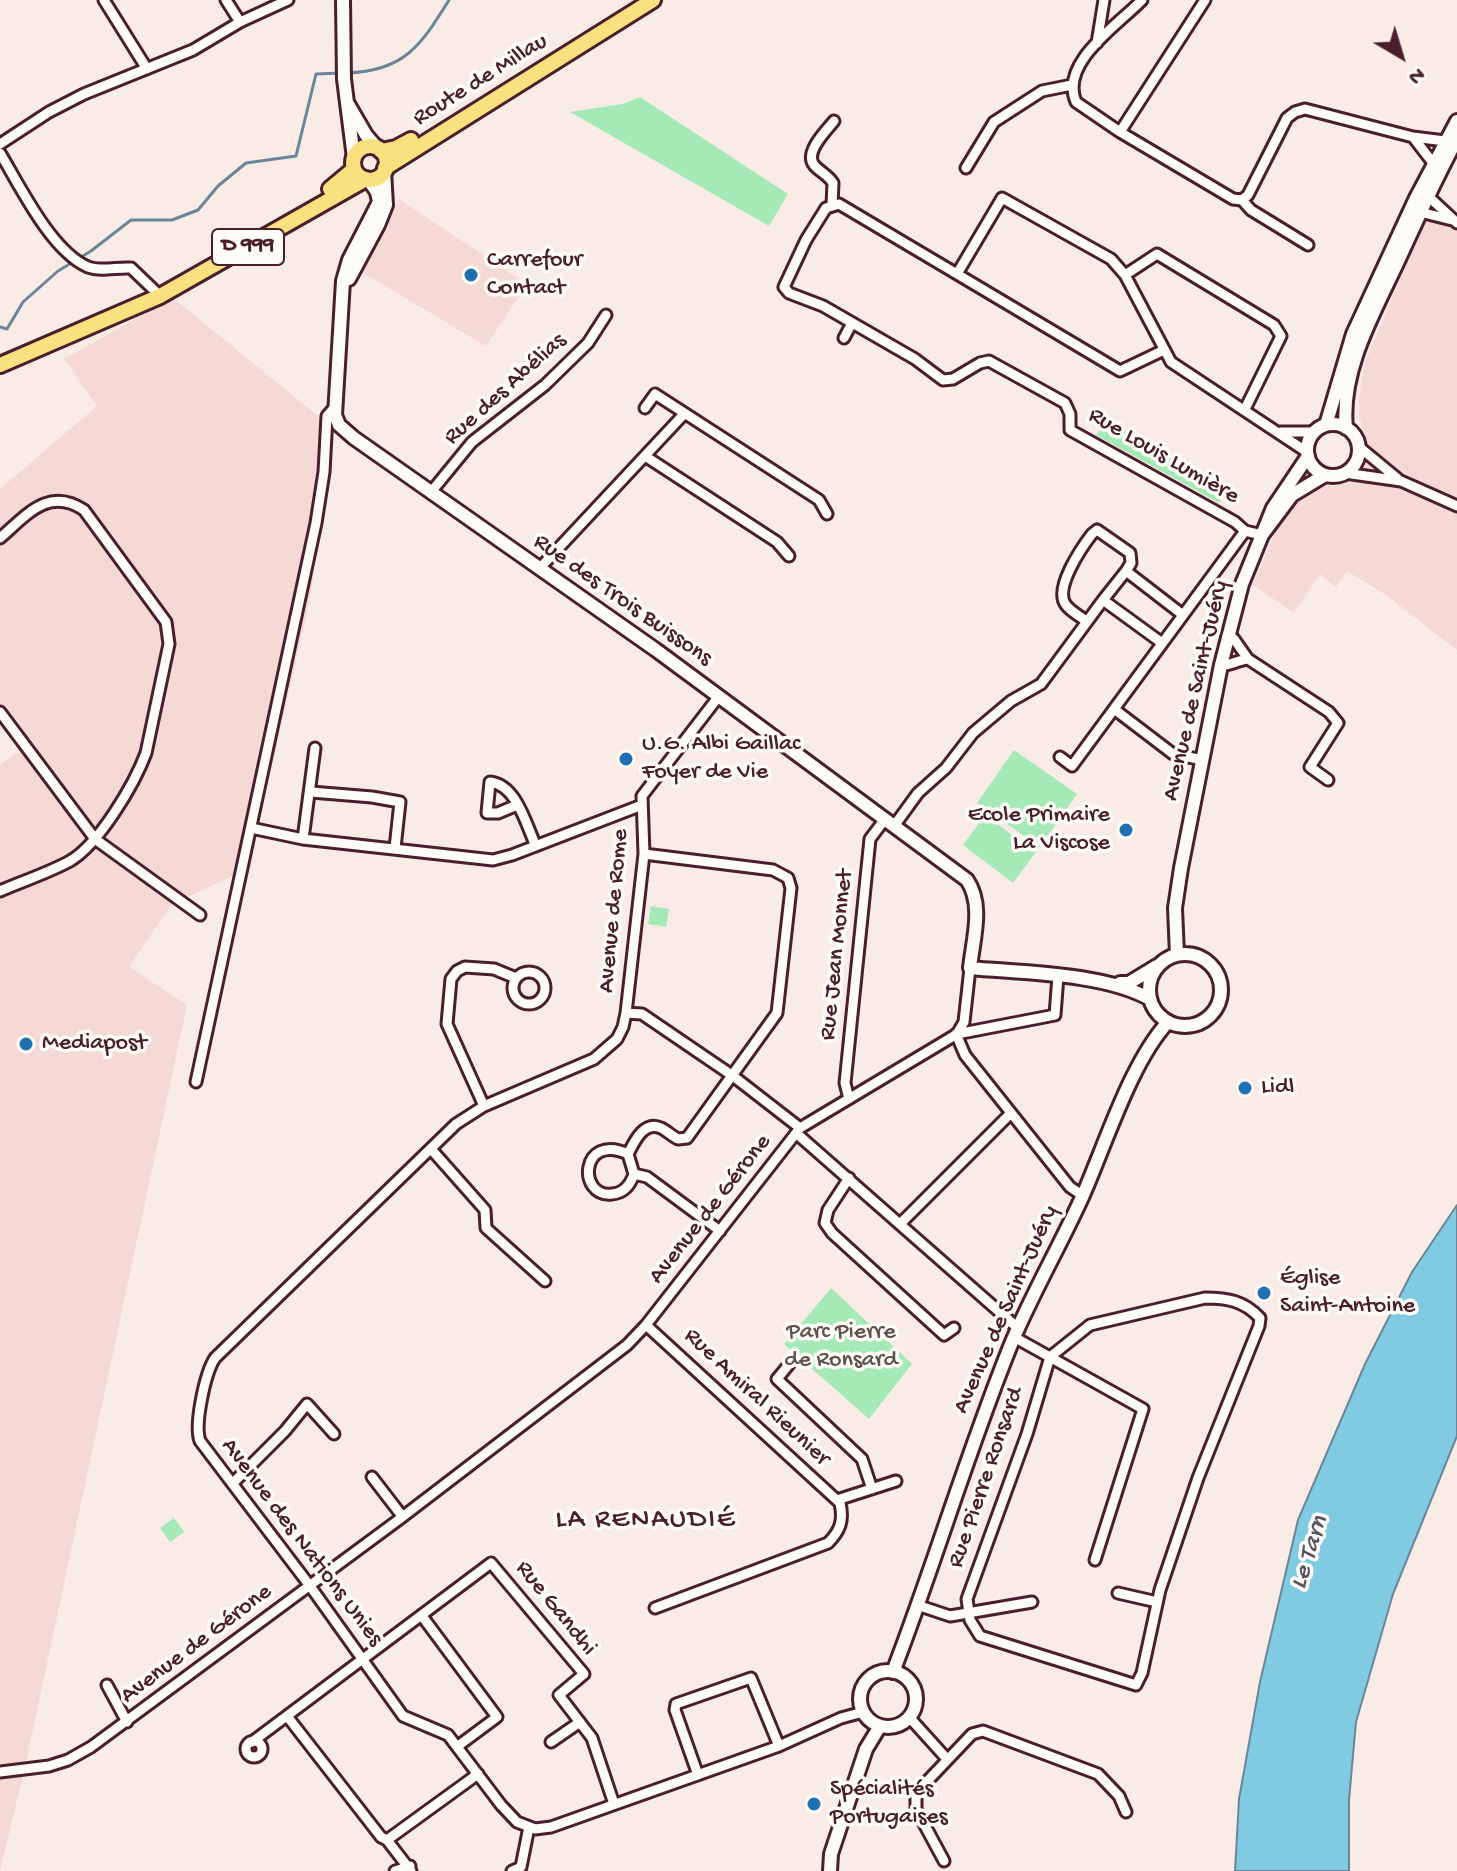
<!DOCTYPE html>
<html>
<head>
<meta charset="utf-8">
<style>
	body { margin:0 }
	#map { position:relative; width:1457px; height:1871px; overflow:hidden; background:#f9ece7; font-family:"Gochi Hand",sans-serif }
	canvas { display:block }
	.north { position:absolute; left:1361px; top:16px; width:80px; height:80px; -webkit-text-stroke:6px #fdfcf7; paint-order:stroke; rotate:142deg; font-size:22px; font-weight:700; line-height:32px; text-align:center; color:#4a1f2b }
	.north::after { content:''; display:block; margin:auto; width:28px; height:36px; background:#4a1f2b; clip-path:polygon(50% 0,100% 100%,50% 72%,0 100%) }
</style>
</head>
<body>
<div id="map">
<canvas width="1457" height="1871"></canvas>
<div class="north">N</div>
</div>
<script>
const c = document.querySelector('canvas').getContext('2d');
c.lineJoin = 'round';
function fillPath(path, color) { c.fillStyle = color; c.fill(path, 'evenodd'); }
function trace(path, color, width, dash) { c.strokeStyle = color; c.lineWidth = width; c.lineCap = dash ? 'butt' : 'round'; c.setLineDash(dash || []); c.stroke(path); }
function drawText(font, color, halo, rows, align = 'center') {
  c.font = font + ' "Gochi Hand",sans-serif'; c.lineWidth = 7; c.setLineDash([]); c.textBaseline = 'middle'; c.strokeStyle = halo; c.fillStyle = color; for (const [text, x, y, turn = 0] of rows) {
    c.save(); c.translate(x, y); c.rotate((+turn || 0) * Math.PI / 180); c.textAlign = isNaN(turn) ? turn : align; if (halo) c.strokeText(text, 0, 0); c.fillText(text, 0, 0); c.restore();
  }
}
fillPath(new Path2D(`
	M399 199 527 284 486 346 360 271Z
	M1430 221H1439L1457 231V650L1386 595 1347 571 1336 587 1320 574 1294 613 1253 585 1278 525 1303 495 1322 485 1334 486 1360 480 1370 449 1359 417V397L1364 365 1424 224Z
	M173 298 334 429 309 604 248 869 171 905 129 967 187 1005 25 1767 0 1871V765L21 749 0 720V489L97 406 64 359Z`), '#f4d9d4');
fillPath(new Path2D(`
	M640 97 788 194 769 226 570 112 623 104Z
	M1108 420 1229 486 1219 503 1096 435Z
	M1014 750 1077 794 1040 847 977 803Z
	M985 815 1036 852 1013 883 963 845Z
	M651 906 669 909 666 927 648 924Z
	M831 1288 912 1364 869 1419 784 1344Z
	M174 1518 184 1532 170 1542 160 1528Z`), '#a5eab6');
const water = new Path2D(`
	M1457 1205V1436L1393 1594 1356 1722 1349 1800V1871H1235L1239 1799 1260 1682 1298 1520 1365 1364 1412 1272Z`);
fillPath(water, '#81cbe2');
trace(water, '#6b8699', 2);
trace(new Path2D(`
	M347 73C405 71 421 45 449 0
	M0 327 7 329 23 302 58 271 91 251 131 220H172L198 210 218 186 246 163 296 156 316 74 340 73`), '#6b8699', 3);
const street = new Path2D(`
	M104 0 147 69
	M226 0 240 22
	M1142 0C1118 25 1059 63 1076 102L1120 132 1233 199 1242 200 1248 195 1287 118 1295 112 1305 109 1413 137 1445 141
	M1097 43 1104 0
	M1120 132 1205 0
	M1413 137 1433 163
	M0 144 49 112 84 94 193 50 240 22 288 0
	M0 153C20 186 51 251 88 267 101 272 117 267 131 268L156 292
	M966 168 994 122 1042 91 1072 85
	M1428 196 1457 223
	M1242 200 1251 210 1308 245
	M832 205 833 183C828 175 820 172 814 165 804 152 826 131 834 121
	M1420 212 1452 220
	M957 274 839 204 826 208 806 240 784 287 789 293 823 306 915 359 943 380 953 379 980 363 989 361 1065 403 1070 414V430L1235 522 1245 531
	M1125 275 1157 254 1274 325 1281 336 1245 409
	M844 338 852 323
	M1164 350 1120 371 957 274 1002 198 1111 259 1125 275 1171 362 1307 452
	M645 408 655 394 819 500 827 514
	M1281 432H1314
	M1358 446 1398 479
	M645 456 777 542 789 556
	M1345 473 1401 481 1457 506
	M431 492 472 442 545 385 588 343 606 315
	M0 538C26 516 48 486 84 510L166 622 169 644 146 753C134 785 99 844 70 861 48 873 23 881 0 891
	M539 569 684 414
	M1103 600 1126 571
	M1086 621C1080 616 1070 611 1066 605 1053 589 1082 547 1092 534L1097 530 1130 553 1131 563 1126 571 1183 615
	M1227 636 1234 639 1248 659 1329 712 1338 723 1310 767 1328 780
	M1221 665C1231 666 1237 660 1248 659
	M719 696 642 796 644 854 626 1013 623 1027 617 1039 594 1059 484 1106 456 1124 215 1358C205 1373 194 1425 200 1441L310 1586 403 1716 448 1735 501 1805 517 1822 535 1829 551 1827 779 1746 841 1718 863 1712
	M1114 709 1173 754 1203 760
	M0 712 95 839 200 915
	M1060 757 1072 766 1245 531 1262 535
	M311 792 372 797 400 802 395 848
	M517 805 498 813H487L490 782C517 785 526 825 536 846
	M894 826 918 793 946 768 973 733 1011 701 1041 684 1103 600 1162 643
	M251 828 303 839 493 860 512 855 642 805
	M303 839 315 748
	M644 854 773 870 788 878 791 888 777 1013 687 1138 678 1139C672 1136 667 1131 661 1128 644 1120 634 1142 628 1154L634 1174 647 1177 720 1231
	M513 988a16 16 0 1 1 32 0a16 16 0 1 1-32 0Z
	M626 1013 642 1014 733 1076 800 1128
	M956 1034 965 1055 1070 1187 1082 1195
	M957 1034 964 1022 970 968
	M196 1082 316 523 324 472 327 416 334 408
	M849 1099 845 1083 870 839 885 819
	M484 1106 447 1024 451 979 457 971 465 967 494 969 516 978
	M796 1133 1019 1329
	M431 1149 485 1210 486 1228 545 1281
	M628 1154C580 1132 577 1198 612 1194 625 1193 631 1183 634 1174
	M849 1178 828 1210 825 1223 832 1233 944 1335 954 1328
	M901 1223 1011 1113
	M1205 1298C1228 1298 1244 1301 1260 1318L1259 1326 1198 1478 1160 1590 1142 1673 1136 1685 980 1636 970 1620 967 1599 1027 1434 1050 1357 1090 1325Z
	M646 1325 840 1503C844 1521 840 1531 828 1543L655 1608
	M1014 1337 1143 1409 1095 1560
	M791 1362 777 1379 862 1459 872 1489
	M372 1477 402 1516
	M233 1483 285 1431 307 1404 334 1434
	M837 1500 896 1481
	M1118 1593 1157 1602
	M917 1605 950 1616 1032 1602
	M422 1616 497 1717 458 1746
	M107 1685 127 1722
	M287 1716 381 1837 387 1840 478 1774
	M909 1717 947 1759
	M246 1749a8 8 0 1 1 16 0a8 8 0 1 1-16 0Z
	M252 1742 491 1563 584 1674 559 1695 592 1738 614 1804
	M551 1742 580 1722
	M0 1772 49 1766 68 1760 91 1747 401 1518 627 1345 646 1325 800 1128 957 1034 1055 1015 1058 976
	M698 1775 675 1710 676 1704 751 1678 779 1746
	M387 1840 411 1871
	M944 1861 916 1809V1793L972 1734 983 1731 1098 1774 1119 1796 1126 1812
	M395 1871 410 1866
	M512 1871 521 1867 529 1827`);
const secondary = new Path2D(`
	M343 0 344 79 354 158
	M348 104 366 135 377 148
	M368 179 377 192 379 202 349 260 343 281 335 415 339 425 354 438 656 650 967 880C984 905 973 939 970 968 1023 973 1104 973 1150 999
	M349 279 378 225 386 205 384 171
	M1307 450a26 26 0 1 1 52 0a26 26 0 1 1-52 0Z
	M1326 425 1353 334 1416 198 1457 121
	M1346 428C1340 370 1374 313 1398 261 1417 220 1435 179 1457 139
	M1308 456 1273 508 1262 535 1292 495 1325 475
	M1149 990a36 36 0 1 1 72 0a36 36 0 1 1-72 0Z
	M1177 955 1175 908 1181 868 1221 665 1242 584 1262 535
	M1120 983H1129L1157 966
	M860 1699a28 28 0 1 1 56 0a28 28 0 1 1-56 0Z
	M893 1672C935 1563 968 1450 1012 1342 1033 1292 1061 1244 1083 1195 1106 1143 1131 1062 1168 1022
	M830 1871 831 1854 866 1749 880 1726`);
const primary = new Path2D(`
	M353 163a17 17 0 1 1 34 0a17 17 0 1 1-34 0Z
	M381 151 396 148 411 140
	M385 168 653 0
	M330 189 354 169
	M0 365 160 296 366 179`);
trace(street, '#4a1f2b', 15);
trace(secondary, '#4a1f2b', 18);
trace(primary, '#4a1f2b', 20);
trace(street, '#fdfcf7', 9);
trace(secondary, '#fdfcf7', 12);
trace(primary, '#fbe080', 14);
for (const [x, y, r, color] of [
	[471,275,8,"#1f6fb2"],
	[626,759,8,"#1f6fb2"],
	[1126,830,8,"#1f6fb2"],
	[26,1044,8,"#1f6fb2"],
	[1245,1088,8,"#1f6fb2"],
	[1264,1293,8,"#1f6fb2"],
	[814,1804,8,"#1f6fb2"]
]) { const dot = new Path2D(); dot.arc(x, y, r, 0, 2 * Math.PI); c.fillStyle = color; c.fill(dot); trace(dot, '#fdfcf7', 3); }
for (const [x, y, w] of [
	[248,247,72]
]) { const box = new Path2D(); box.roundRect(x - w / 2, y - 18, w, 36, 6); c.fillStyle = '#fdfcf7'; c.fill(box); trace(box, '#4a1f2b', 2); }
drawText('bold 22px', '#4a1f2b', null, [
	["D 999",248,247]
]);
drawText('24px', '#4a1f2b', '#fdfcf7', [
	["Route de Millau",481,81,-32],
	["Rue des Abélias",506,390,-42],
	["Rue Louis Lumière",1163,457,30],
	["Rue des Trois Buissons",622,601,35],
	["Avenue de Saint-Juéry",1197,691,-77],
	["Avenue de Rome",615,911,-85],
	["Rue Jean Monnet",838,955,-84],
	["Avenue de Gérone",711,1210,-52],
	["Avenue de Saint-Juéry",1007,1310,-66],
	["Rue Amiral Rieunier",756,1398,43],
	["Rue Pierre Ronsard",987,1478,-71],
	["Avenue des Nations Unies",301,1543,53],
	["Rue Gandhi",555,1609,51],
	["Avenue de Gérone",197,1645,-37]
]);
drawText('24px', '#4a1f2b', '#fdfcf7', [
	["Carrefour",487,261],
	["Contact",487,289],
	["U.G. Albi Gaillac",642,745],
	["Foyer de Vie",642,773],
	["Ecole Primaire",1110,816,"right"],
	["La Viscose",1110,844,"right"],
	["Mediapost",42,1044],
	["Lidl",1261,1088],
	["Église",1280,1279],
	["Saint-Antoine",1280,1307],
	["Spécialités",830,1790],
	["Portugaises",830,1818]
], 'left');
drawText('24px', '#61524e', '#fdfcf7', [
	["Parc Pierre",841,1333],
	["de Ronsard",841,1361]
]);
drawText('italic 26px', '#5a5362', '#fdfcf7', [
	["Le Tarn",1311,1553,-72]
]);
c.letterSpacing = '2px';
drawText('28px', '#4a1f2b', '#fdfcf7', [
	["LA RENAUDIÉ",646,1522]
]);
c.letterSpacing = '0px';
</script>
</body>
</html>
